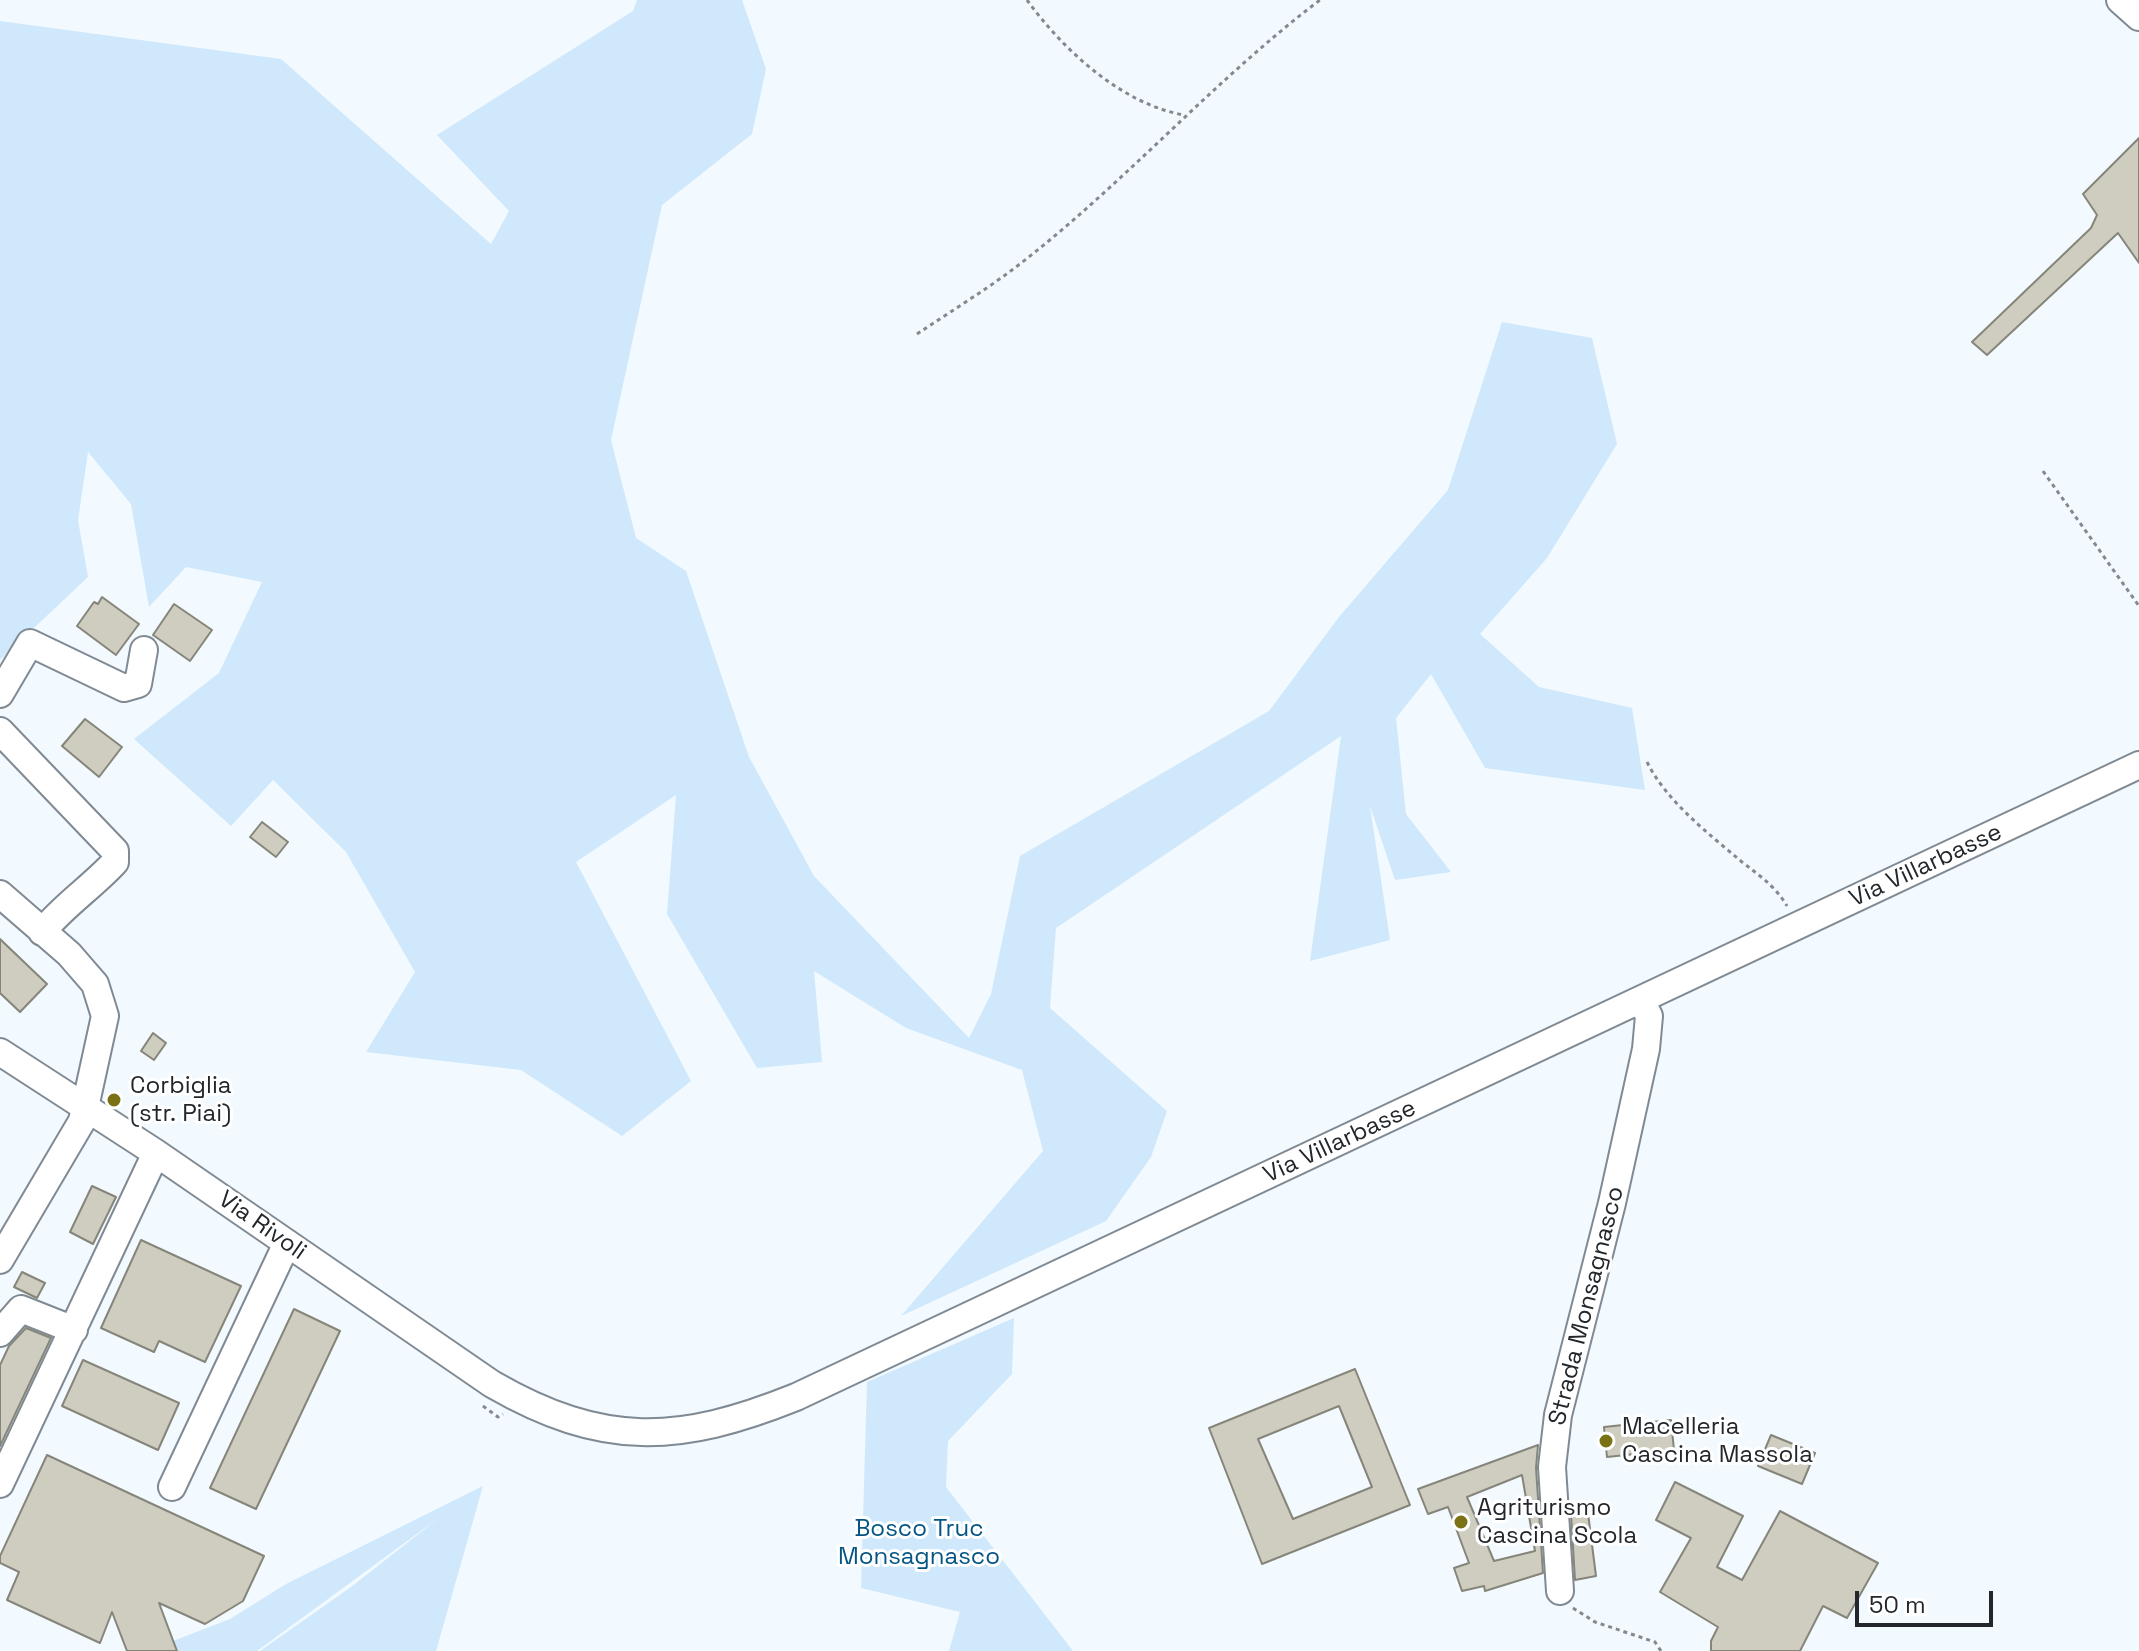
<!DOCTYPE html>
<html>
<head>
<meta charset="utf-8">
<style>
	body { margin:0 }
	#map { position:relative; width:2139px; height:1651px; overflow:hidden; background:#f2f9ff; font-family:"Space Grotesk",sans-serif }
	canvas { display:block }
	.scale { position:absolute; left:1855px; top:1591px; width:138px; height:36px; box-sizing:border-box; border:4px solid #23272b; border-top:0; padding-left:10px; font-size:24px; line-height:28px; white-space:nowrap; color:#23272b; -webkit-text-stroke:6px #fff; paint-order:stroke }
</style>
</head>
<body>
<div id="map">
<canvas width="2139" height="1651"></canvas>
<div class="scale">50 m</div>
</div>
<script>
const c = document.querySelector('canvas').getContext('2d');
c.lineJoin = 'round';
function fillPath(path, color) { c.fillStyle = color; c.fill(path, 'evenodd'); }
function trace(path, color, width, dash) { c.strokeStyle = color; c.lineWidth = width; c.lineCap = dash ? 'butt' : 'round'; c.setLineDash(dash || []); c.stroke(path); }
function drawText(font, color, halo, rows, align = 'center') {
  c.font = font + ' "Space Grotesk",sans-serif'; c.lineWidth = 6; c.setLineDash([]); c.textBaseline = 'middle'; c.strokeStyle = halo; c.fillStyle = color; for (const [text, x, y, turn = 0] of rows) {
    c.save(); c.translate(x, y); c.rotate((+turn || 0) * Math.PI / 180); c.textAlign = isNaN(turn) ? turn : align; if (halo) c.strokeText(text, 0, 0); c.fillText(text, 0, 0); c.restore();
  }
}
fillPath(new Path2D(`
	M637 0H742L766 69 752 134 662 205 611 440 636 538 686 571 749 757 814 876 969 1038 991 994 1020 856 1269 711 1339 617 1448 490 1502 322 1592 338 1617 444 1547 558 1480 634 1539 687 1632 708 1645 790 1485 768 1431 674 1396 718 1406 814 1451 872 1395 880 1370 806 1390 940 1310 961 1341 736 1056 928 1050 1008 1167 1111 1151 1157 1106 1221 901 1316 1043 1151 1022 1070 906 1028 814 971 822 1062 757 1068 667 914 676 795 576 862 691 1081 622 1136 521 1070 366 1052 415 972 346 852 273 780 231 826 134 739 219 673 262 582 186 567 149 607 131 504 88 452 78 520 88 577 0 660V21L281 59 491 244 509 211 437 135 633 11Z
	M1014 1318 1012 1374 948 1441 946 1487 1073 1651H949L960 1612 861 1588 867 1382Z
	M483 1486 436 1651H260L351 1587 440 1517 257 1651H147L230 1619 286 1584Z`), '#cfe8fc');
const building = new Path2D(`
	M2139 138V263L2118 233 1987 355 1972 342 2091 228 2097 215 2083 194Z
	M102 597 139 624 116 655 77 626 94 602 98 604Z
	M174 604 212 630 190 661 153 635Z
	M85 719 122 747 99 777 62 746Z
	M262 822 288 842 276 857 250 837Z
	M0 939 47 984 20 1012 0 993Z
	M153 1033 166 1043 154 1060 141 1051Z
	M92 1186 116 1197 93 1244 70 1232Z
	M141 1240 241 1286 205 1362 159 1341 154 1352 101 1328Z
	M22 1272 45 1283 37 1298 14 1287Z
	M294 1309 340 1331 256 1509 210 1488Z
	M26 1328 51 1338 0 1446V1365L9 1346Z
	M83 1360 179 1403 158 1450 62 1406Z
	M1355 1369 1410 1505 1262 1564 1209 1428ZM1339 1406 1372 1487 1293 1519 1258 1439Z
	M1671 1420 1674 1450 1607 1457 1604 1427Z
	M1771 1435 1815 1453 1802 1484 1758 1466Z
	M1538 1445 1536 1468 1543 1573 1485 1591 1484 1586 1462 1591 1454 1568 1469 1563 1448 1507 1428 1514 1418 1489ZM1522 1475 1535 1551 1494 1561 1467 1497Z
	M47 1455 264 1556 243 1601 205 1624 159 1603 177 1651H127L112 1612 100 1643 7 1600 19 1572 0 1563V1556Z
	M1675 1482 1743 1516 1717 1567 1742 1580 1780 1511 1878 1563 1847 1618 1823 1606 1800 1651H1711V1641L1718 1627 1660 1592 1691 1538 1656 1520Z
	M1588 1513 1596 1576 1575 1580 1571 1515Z`);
fillPath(building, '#cecdc0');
trace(building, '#868579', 2);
const minor = new Path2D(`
	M2120 0 2139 17
	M0 694 30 643 124 688 138 684 144 650
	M0 731 115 851V862C92 887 64 905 42 932
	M0 894 69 954 95 984 105 1016 82 1121 0 1260
	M0 1052 156 1153 492 1384C603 1448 679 1444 796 1397L2139 765
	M0 1333 21 1309 74 1330
	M0 1484 156 1153
	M172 1487 287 1243
	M1560 1591 1552 1467 1558 1415 1612 1203 1646 1049 1649 1016 1641 1000`);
trace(minor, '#808a93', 30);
trace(new Path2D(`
	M1027 0C1064 51 1122 104 1184 115
	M917 334C947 314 979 294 1008 273 1119 190 1210 83 1320 0
	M2043 471 2139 606
	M1647 762C1667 802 1708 833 1742 862 1760 876 1775 886 1787 906
	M483 1406 498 1417 503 1414
	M1573 1608 1595 1622 1655 1642 1661 1651`), '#84898e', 3, [4, 4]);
trace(minor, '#fff', 26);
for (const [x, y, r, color] of [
	[114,1100,8,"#7a7214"],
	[1606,1441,8,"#7a7214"],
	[1461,1522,8,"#7a7214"]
]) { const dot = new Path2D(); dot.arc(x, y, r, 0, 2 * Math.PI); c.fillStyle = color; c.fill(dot); trace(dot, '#fff', 3); }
drawText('24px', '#23272b', '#fff', [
	["Via Villarbasse",1926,866,-25],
	["Via Villarbasse",1340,1142,-25],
	["Via Rivoli",262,1226,35],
	["Strada Monsagnasco",1587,1306,-76]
]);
drawText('24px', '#23272b', '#fff', [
	["Corbiglia",130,1086],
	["(str. Piai)",130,1114],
	["Macelleria",1622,1427],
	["Cascina Massola",1622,1455],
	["Agriturismo",1477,1508],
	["Cascina Scola",1477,1536]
], 'left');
drawText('24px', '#045484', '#fff', [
	["Bosco Truc",919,1529],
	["Monsagnasco",919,1557]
]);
</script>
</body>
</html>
